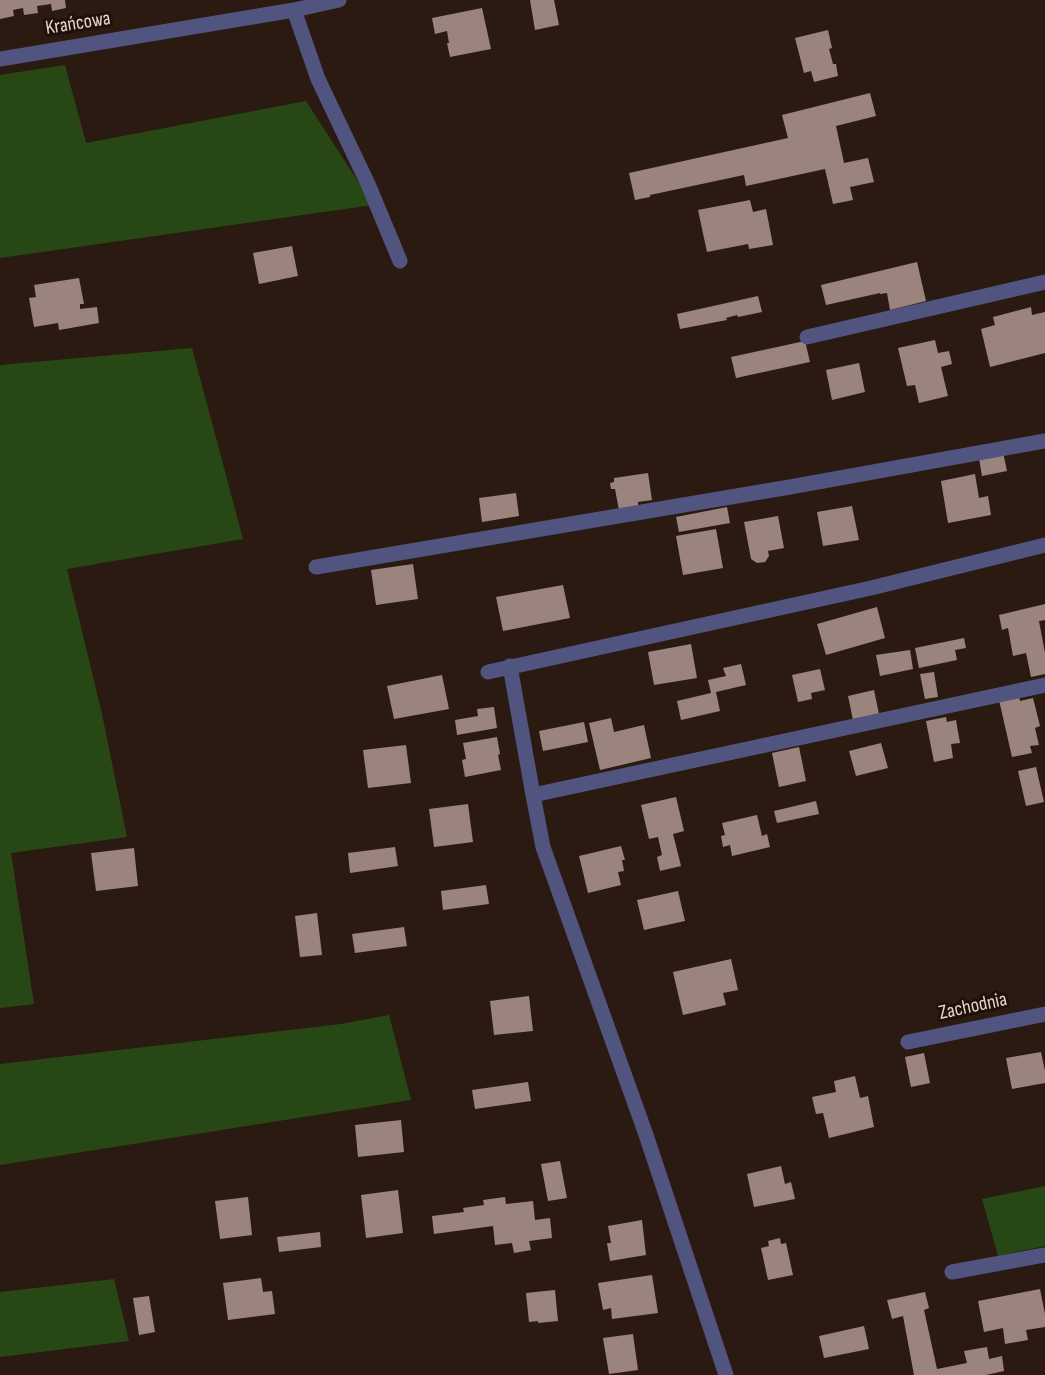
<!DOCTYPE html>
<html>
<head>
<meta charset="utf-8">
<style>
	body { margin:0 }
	canvas { display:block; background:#2a1a11 }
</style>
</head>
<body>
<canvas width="1045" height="1375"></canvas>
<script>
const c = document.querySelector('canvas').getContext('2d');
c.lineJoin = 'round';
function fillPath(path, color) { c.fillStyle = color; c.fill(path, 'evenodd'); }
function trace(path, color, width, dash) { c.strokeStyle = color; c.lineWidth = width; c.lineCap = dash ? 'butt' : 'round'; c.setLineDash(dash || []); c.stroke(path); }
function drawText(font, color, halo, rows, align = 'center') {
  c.font = font + ' "Sofia Sans Condensed",sans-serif'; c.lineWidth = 6; c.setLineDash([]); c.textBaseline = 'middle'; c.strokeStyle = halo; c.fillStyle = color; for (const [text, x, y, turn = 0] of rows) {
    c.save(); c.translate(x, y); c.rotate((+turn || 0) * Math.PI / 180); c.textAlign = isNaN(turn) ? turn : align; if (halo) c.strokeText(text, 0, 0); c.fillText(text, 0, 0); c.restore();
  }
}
fillPath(new Path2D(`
	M65 65 86 143 306 101 373 205 0 258V75Z
	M192 348 243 539 67 569 102 714 127 837 11 853 34 1004 0 1008V365Z
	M389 1015 411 1100 0 1165V1064L341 1024Z
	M1045 1186V1246L998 1256 982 1199Z
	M114 1279 129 1341 0 1357V1292Z`), '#274814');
fillPath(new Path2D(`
	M0 0H65L66 8 52 11 51 4 37 6 38 13 24 15 23 8 13 10 14 16 0 19Z
	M530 0H554L559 25 535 30Z
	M482 8 491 49 450 57 447 43H449L447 31 435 34 432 18Z
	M828 30 832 48 829 49 833 64H836L838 76 814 82 811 71 804 73 795 38Z
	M870 93 876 116 836 126 844 163 868 158 874 182 850 187 853 200 833 204 825 169 746 186 744 175 650 195V197L635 200 629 173 788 138 782 115Z
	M750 200 753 212 766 209 773 245 749 249 748 244 707 252 698 210Z
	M292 246 298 276 259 284 253 253Z
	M917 262 926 301 890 310 887 293 880 294V293L826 305 821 285Z
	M79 278 84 304H80V309L97 307 99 323 59 330 58 323 34 327 29 298 36 297 34 285Z
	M758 296 762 312 738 317 737 315 726 318 727 320 680 329 677 314Z
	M1031 307 1032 315 1045 312V353L990 367 981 329 995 325 993 317Z
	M935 340 938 353 949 351 952 364 941 367 948 396 919 403 915 385 907 386 898 348Z
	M805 341 810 362 736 378 731 357Z
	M859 363 865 392 832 400 826 370Z
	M1003 452 1007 471 982 476 979 458Z
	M648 473 652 500 638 502V507L619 510 615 489H611L610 483 614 482V478Z
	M975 474 979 498 988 496 991 515 948 523 941 481Z
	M516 493 519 516 482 522 479 498Z
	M852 506 859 540 823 546 817 512Z
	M727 507 730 523 679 532 676 517Z
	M778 516 784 548 768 551 769 556 765 562 757 563 751 559 744 522Z
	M716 529 723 568 683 575 676 536Z
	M413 564 418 599 376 605 371 570Z
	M563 585 570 618 503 631 496 597Z
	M1045 604V620L1039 621 1045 653V674L1031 677 1026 653 1013 656 1008 628 1002 630 999 615Z
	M877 607 885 638 826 655 817 624Z
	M964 638 966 648 955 650 957 660 919 668 915 648Z
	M691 644 697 678 654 685 648 652Z
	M910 650 913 669 880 676 876 655Z
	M741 664 746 685 716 692 720 711 681 720 677 701 711 693 708 680 726 676 723 668Z
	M820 669 825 690 811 693 812 699 798 702 792 675Z
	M934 672 938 697 925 699 920 674Z
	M442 675 449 709 394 719 387 686Z
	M874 690 879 714 853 720 848 696Z
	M1019 696 1020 701 1033 698 1040 726 1035 728 1039 745 1030 746 1032 753 1012 757 999 700Z
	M494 707 497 728 457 735 455 720 478 716 477 709Z
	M946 717 947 722 956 720 960 743 951 744 953 758 934 762 926 721Z
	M611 718 614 732 644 725 651 758 600 770 589 723Z
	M584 722 588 742 543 751 539 731Z
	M497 737 500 754 498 755 501 770 465 777 462 760 466 759 463 743Z
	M881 743 888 768 856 776 849 751Z
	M406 745 411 783 368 788 363 750Z
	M799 747 806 781 779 787 772 753Z
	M1036 767 1044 802 1026 806 1018 771Z
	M676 797 684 831 673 834 681 866 660 871 657 857 662 855 658 837 649 839 641 805Z
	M816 801 819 814 777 823 774 811Z
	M468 804 473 842 434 847 429 809Z
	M757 815 762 836 767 834 770 847 732 856 730 845 723 847 721 836 725 835 722 823Z
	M621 846 625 860H622L624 871 618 872 621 885 588 893 579 856Z
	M395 847 398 866 350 873 348 853Z
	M134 848 138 886 96 891 91 853Z
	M486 885 489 904 443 910 441 891Z
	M678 891 685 921 644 930 637 900Z
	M317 913 322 955 300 957 295 916Z
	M404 927 407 946 355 953 352 934Z
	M731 959 738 990 723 993 726 1005 683 1015 673 972Z
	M529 996 533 1031 494 1035 490 1001Z
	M1041 1052 1045 1071V1083L1012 1089 1006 1058Z
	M924 1053 930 1083 911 1087 905 1057Z
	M855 1076 860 1098 868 1096 874 1127 829 1138 823 1113 816 1114 812 1097 836 1092 834 1081Z
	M528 1082 531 1101 475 1109 472 1090Z
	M401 1120 404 1152 358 1157 355 1125Z
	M560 1161 567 1198 548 1201 541 1164Z
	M781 1166 785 1184 791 1182 795 1199 754 1207 747 1174Z
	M398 1190 403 1233 366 1238 361 1195Z
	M248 1197 252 1235 220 1239 215 1201Z
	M505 1197 506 1204 533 1201 535 1220 550 1218 552 1238 529 1241 531 1250 514 1253 512 1243 495 1245 493 1226 434 1234 432 1216 464 1212 463 1208 484 1205 483 1200Z
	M642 1220 646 1255 610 1261 607 1243H611L608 1226Z
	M320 1232 321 1247 279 1252 277 1237Z
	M780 1238 781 1244 786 1243 793 1275 768 1280 761 1248 769 1246 768 1241Z
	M652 1275 658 1313 612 1319 611 1308 603 1310 598 1283Z
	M261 1278 263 1292 272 1291 275 1314 228 1320 223 1283Z
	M1040 1289 1045 1314V1327L1026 1330 1028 1340 1005 1344 1003 1328 984 1332 978 1301Z
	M555 1290 558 1321 538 1323V1321L529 1322 526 1293Z
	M925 1292 929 1308 924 1310 937 1369 967 1363 964 1351 987 1347 989 1359 1002 1356 1004 1371 986 1375H914L903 1316 892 1319 887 1300Z
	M149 1296 155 1332 139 1335 133 1298Z
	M864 1326 869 1349 824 1358 819 1336Z
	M633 1334 638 1370 609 1374 603 1338Z`), '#9c847e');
trace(new Path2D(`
	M294 10 318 79 368 184 400 261
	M0 59 294 10 339 0
	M807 337 1045 282
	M316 567 790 487 1045 441
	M510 666 533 795
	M488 672 871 588 1045 545
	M908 1042 1045 1014
	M952 1272 1045 1255
	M726 1375 645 1132 543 847 533 795 1045 685`), '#525480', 15);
drawText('20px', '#e1d5cf', '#201108', [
	["Krańcowa",78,24,-9],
	["Zachodnia",973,1007,-12]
]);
</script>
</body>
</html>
